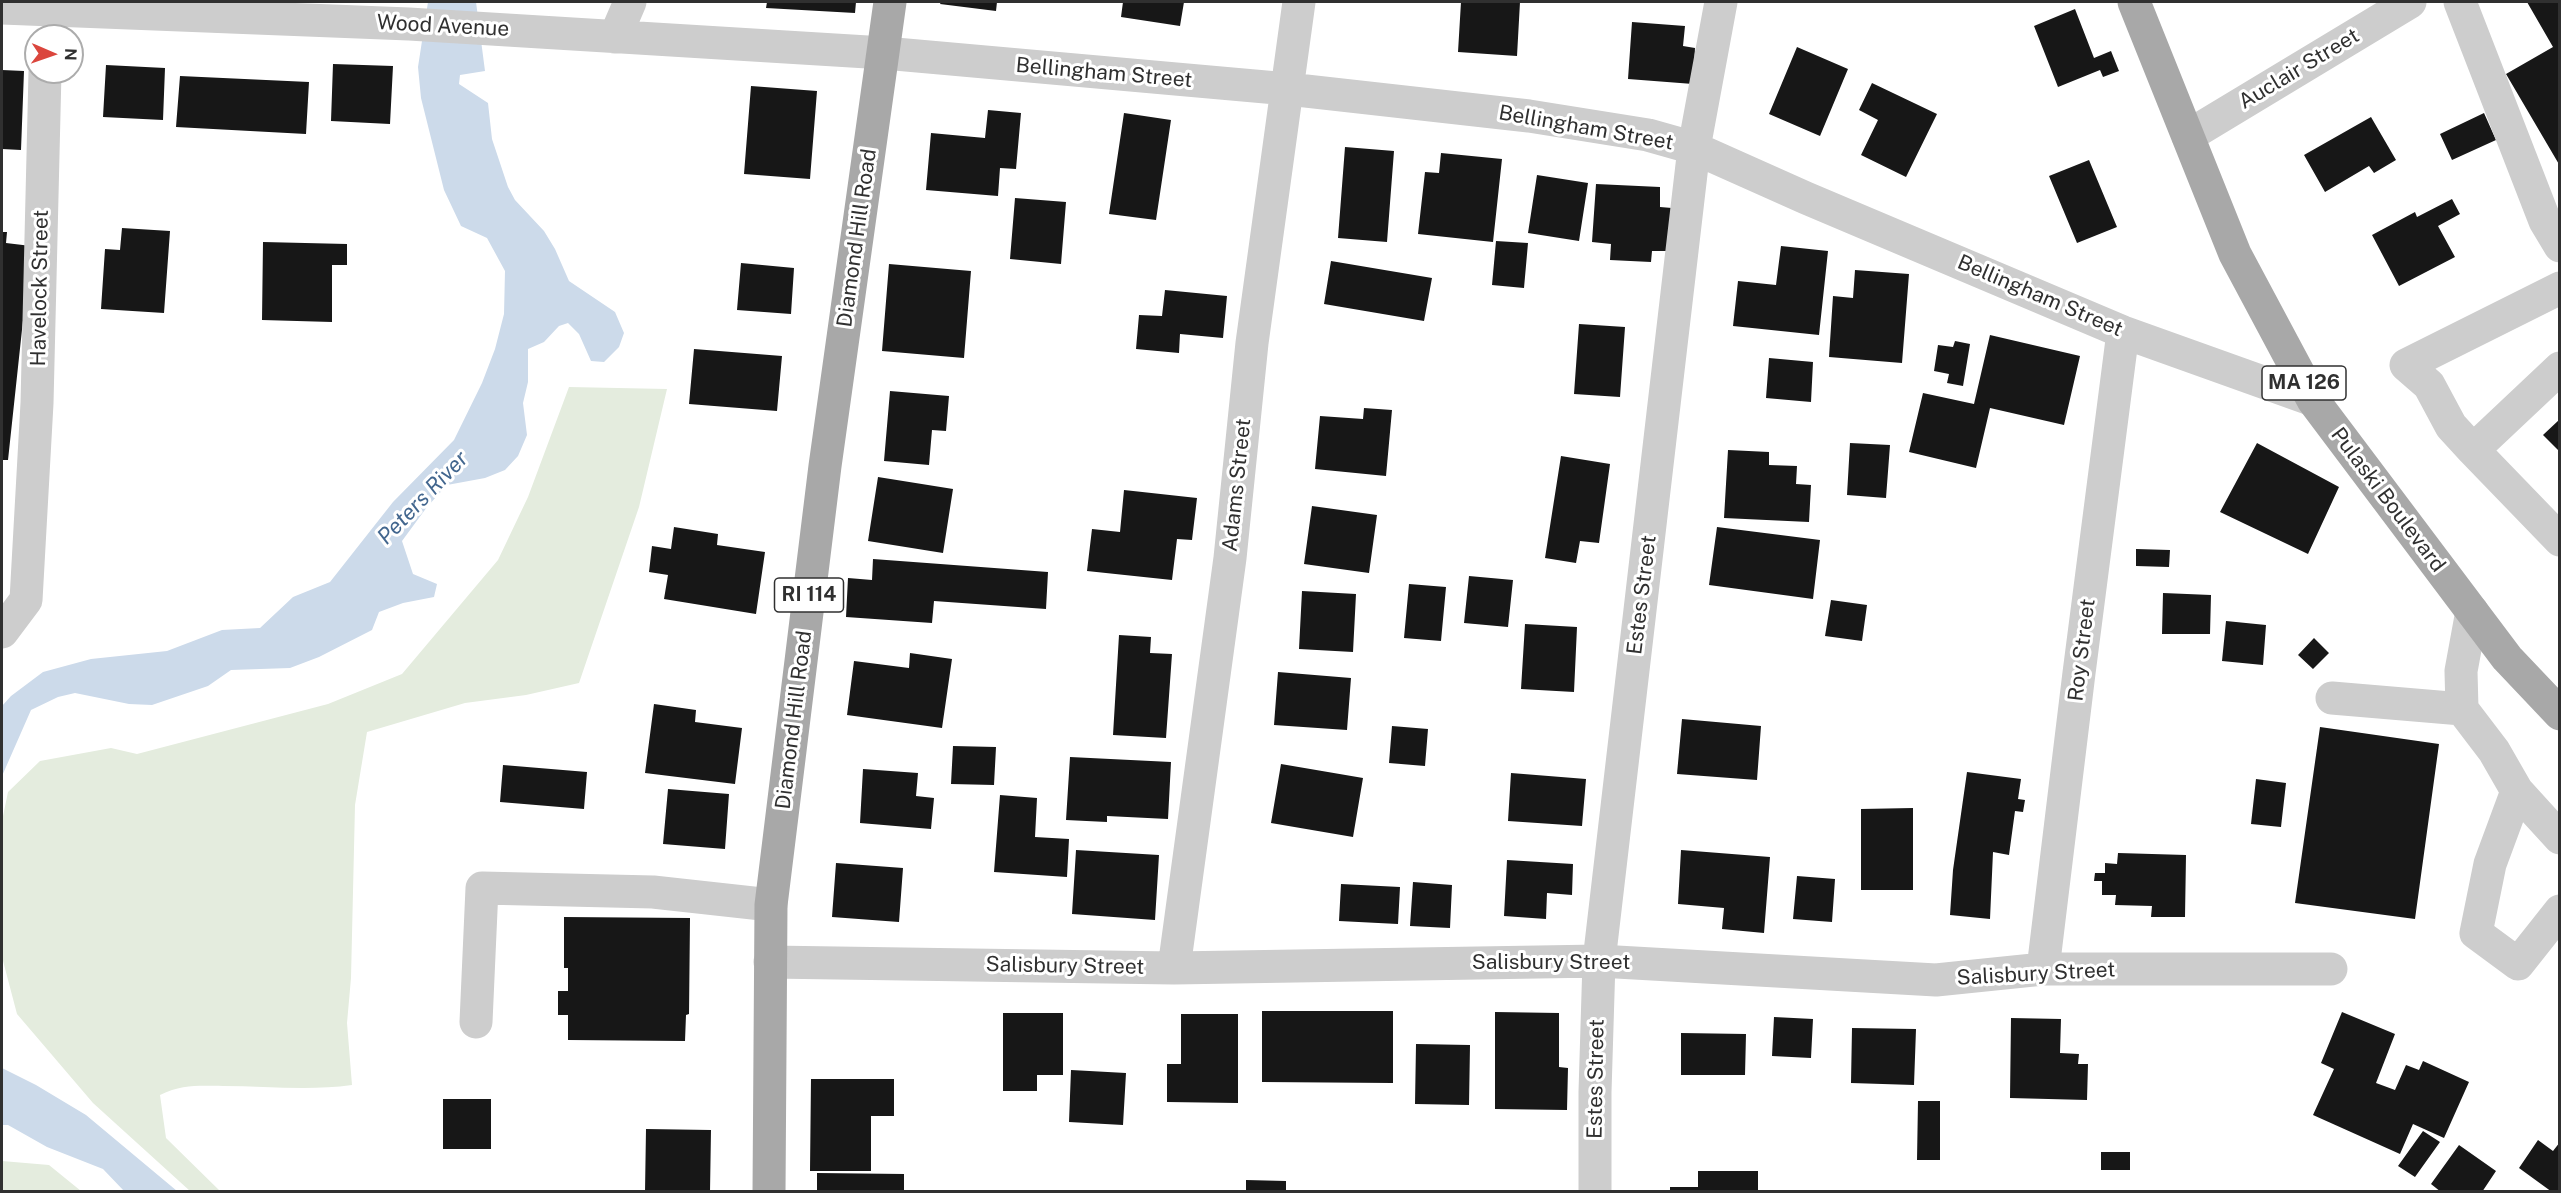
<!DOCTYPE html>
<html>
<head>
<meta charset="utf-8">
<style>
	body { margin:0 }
	#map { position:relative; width:2561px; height:1193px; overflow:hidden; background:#fff; font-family:"Public Sans",sans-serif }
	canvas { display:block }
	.frame { position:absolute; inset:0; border:3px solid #303030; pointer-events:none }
	.north { position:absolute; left:24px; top:24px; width:60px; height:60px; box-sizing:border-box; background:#fff; border:2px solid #acacac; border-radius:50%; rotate:92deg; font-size:16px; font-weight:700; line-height:24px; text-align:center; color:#303030 }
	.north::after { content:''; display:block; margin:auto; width:21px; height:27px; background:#db463d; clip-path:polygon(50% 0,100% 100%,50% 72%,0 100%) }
</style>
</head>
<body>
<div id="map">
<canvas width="2561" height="1193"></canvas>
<div class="frame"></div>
<div class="north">N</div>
</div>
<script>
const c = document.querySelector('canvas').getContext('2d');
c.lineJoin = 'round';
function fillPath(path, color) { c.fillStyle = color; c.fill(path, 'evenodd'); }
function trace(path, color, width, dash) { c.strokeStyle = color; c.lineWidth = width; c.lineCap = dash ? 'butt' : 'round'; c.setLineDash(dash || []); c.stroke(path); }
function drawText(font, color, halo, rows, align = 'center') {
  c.font = font + ' "Public Sans",sans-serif'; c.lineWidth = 6; c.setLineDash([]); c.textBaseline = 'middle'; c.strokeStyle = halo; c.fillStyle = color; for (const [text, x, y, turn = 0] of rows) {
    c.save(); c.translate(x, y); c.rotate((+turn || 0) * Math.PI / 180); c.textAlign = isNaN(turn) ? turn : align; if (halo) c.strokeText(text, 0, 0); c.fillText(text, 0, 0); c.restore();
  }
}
fillPath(new Path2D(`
	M569 387 667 389 639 507 579 683 526 695 465 703 367 732 355 805 351 978 347 1023 352 1085C309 1091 266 1086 223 1086 199 1086 183 1084 160 1095L166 1138 220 1191H190L93 1103 17 1014 2 957V821L8 792 40 761 111 748 137 754 328 704 402 674 498 560 528 497Z
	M2 1161 49 1165 81 1191H2Z`), '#e4ecde');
fillPath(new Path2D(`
	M428 2H476L485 71 460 75 459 84 488 103 492 139 508 187 515 200 544 231 555 249 569 281 615 312 624 333 619 347 604 362 591 361 579 334 568 323 559 326 544 342 528 349V382L523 403 527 435 518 456 505 470 485 478 447 485 427 507 402 541 413 574 437 584 434 597 403 603 379 612 372 630 319 657 290 668 231 670 208 686 152 705 129 704 75 693 58 697 31 710 2 776V706L11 696 43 672 91 659 167 651 222 630 260 628 293 597 330 582 393 502 454 440 482 383 495 349 504 314 505 271 487 238 461 226 444 190 421 98 418 67Z
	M2 1068 36 1085 86 1115 177 1191H124L103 1169 47 1147 8 1125H2Z`), '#ccdaea');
fillPath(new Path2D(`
	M767 2H856L855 13 766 8Z
	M941 2H997L996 11 940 4Z
	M1123 2H1184L1180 26 1121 17Z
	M1461 2H1520L1517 56 1458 52Z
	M2527 2H2560V166L2506 74 2553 47Z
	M2075 9 2094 58 2111 51 2119 71 2103 77 2100 70 2058 87 2034 26Z
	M1632 22 1685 26 1683 46 1695 48 1693 84 1628 79Z
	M1797 47 1848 69 1820 136 1769 114Z
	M333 64 393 66 390 124 331 121Z
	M106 65 165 68 163 120 103 117Z
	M2 70 24 71 21 150 2 149Z
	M180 76 309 82 306 134 176 127Z
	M1872 83 1937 114 1906 177 1861 155 1878 120 1859 110Z
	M751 86 817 91 810 179 744 174Z
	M988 110 1021 113 1016 169 1000 168 998 196 926 190 931 133 985 138Z
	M1124 113 1171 120 1156 220 1109 214Z
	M2484 113 2496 140 2452 160 2440 134Z
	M2371 117 2396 160 2374 173 2369 166 2325 192 2304 155Z
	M1345 147 1394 151 1387 242 1338 238Z
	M1441 153 1502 159 1493 242 1418 234 1425 172 1439 173Z
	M2089 160 2117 227 2077 243 2049 176Z
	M1537 175 1588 183 1579 241 1528 233Z
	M1596 184 1660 187V207L1672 208 1670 251H1652L1651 262 1610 260 1611 244 1592 242Z
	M1015 198 1066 202 1061 264 1010 259Z
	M2452 199 2460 214 2438 226 2455 257 2399 286 2372 235 2415 212 2417 217Z
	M122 228 170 231 164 313 101 309 105 249 120 250Z
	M2 232H7L6 243 31 246 8 460H2Z
	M1496 241 1528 243 1524 288 1492 285Z
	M263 242 347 244V265H332V322L262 320Z
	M1781 246 1828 251 1819 335 1733 326 1738 281 1776 285Z
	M1331 261 1432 278 1424 321 1324 304Z
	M741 263 794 268 791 314 737 310Z
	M889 264 971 271 964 358 882 351Z
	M1855 270 1909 274 1902 363 1829 357 1833 296 1853 298Z
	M1165 290 1227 296 1223 338 1180 334 1179 353 1136 349 1139 315 1162 316Z
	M1579 324 1625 327 1620 397 1574 394Z
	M1990 335 2080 356 2064 425 1990 408 1976 468 1909 452 1923 393 1974 404Z
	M1955 341 1970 344 1963 386 1947 383 1949 374 1934 371 1938 345 1953 347Z
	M694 349 782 356 777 411 689 404Z
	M1769 358 1813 362 1811 402 1766 398Z
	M890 391 949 396 946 431 932 430 929 465 884 461Z
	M1364 408 1392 410 1386 476 1315 469 1320 416 1363 419Z
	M2560 419V452L2543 435Z
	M1850 443 1890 445 1886 498 1847 495Z
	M2257 443 2339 487 2308 554 2220 512Z
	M1728 450 1769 452V465L1797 466 1796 484 1811 485 1809 522 1724 518Z
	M1561 456 1610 464 1599 543 1580 541 1576 563 1545 558Z
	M878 477 953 489 943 553 868 541Z
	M1124 490 1197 498 1192 540 1177 539 1172 580 1087 571 1092 529 1120 532Z
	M1312 506 1377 515 1369 573 1304 564Z
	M674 527 718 534 717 545 765 552 756 614 664 599 668 575 649 572 652 546 671 549Z
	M1717 527 1820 540 1813 599 1709 585Z
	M2136 549 2170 550 2169 567 2136 566Z
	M873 559 1048 572 1046 609 934 601 932 623 846 617 848 578 872 580Z
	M1469 576 1513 580 1508 627 1464 623Z
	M1409 584 1446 587 1441 641 1404 638Z
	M1302 591 1356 594 1353 652 1299 649Z
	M2163 593 2211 595 2210 634H2162Z
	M1831 600 1867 605 1862 641 1825 636Z
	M2226 621 2266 625 2263 665 2222 661Z
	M1525 624 1577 627 1574 692 1521 689Z
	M1119 635 1151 637 1150 653 1172 654 1166 738 1113 735Z
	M2314 638 2329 653 2313 669 2298 655Z
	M910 653 952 659 942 728 847 715 854 661 909 668Z
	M1278 672 1351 678 1347 730 1274 725Z
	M654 704 696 710 695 722 742 728 735 784 645 773Z
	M1682 719 1761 726 1757 780 1677 774Z
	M1392 726 1428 729 1425 766 1389 763Z
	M2320 727 2439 744 2415 919 2295 903Z
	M953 746 996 747 994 785 951 784Z
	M1070 757 1171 762 1168 819 1107 816V822L1066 820Z
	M1281 764 1363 778 1353 837 1271 823Z
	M503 765 587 772 584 809 500 802Z
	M863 769 918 773 916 796 934 798 931 829 860 823Z
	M1967 772 2021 779 2018 799 2025 800 2023 812 2015 811 2009 855 1993 852 1990 919 1950 915 1953 870Z
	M1511 773 1586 779 1582 826 1508 821Z
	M2256 779 2286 783 2281 827 2251 824Z
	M668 789 729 794 725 849 663 844Z
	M1000 795 1037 798 1035 837 1069 839 1067 877 994 872Z
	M1913 808V890H1861V809Z
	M1076 850 1159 855 1155 920 1072 914Z
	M1681 850 1770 857 1764 933 1722 929 1724 908 1678 904Z
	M2118 853 2186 855 2185 917H2151L2152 906 2115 905 2116 895H2102V881H2094L2095 873H2105V863L2117 864Z
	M1507 860 1573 864 1572 895 1547 893 1546 919 1504 916Z
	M836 863 903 868 899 922 832 917Z
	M1797 876 1835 879 1832 922 1793 919Z
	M1413 882 1452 885 1450 928 1410 926Z
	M1341 884 1400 887 1398 924 1339 921Z
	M564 917 690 918 689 1014 686 1015 685 1041 568 1040V1015H558V991H568V968H564Z
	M1262 1011H1393V1083L1262 1082Z
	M1495 1012 1559 1013V1067L1568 1068 1567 1110 1495 1109Z
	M2342 1012 2395 1034 2376 1083 2395 1090 2406 1065 2419 1070 2423 1061 2469 1082 2444 1138 2413 1124 2400 1154 2313 1115 2334 1069 2321 1063Z
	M1003 1013H1063V1075H1037V1091H1003Z
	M1181 1014H1238V1103L1167 1102V1064H1181Z
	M1774 1017 1813 1019 1811 1058 1772 1056Z
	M2011 1018 2061 1019 2060 1053 2079 1054 2078 1064H2088L2087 1100 2010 1098Z
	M1852 1028 1916 1029 1914 1085 1851 1083Z
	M1681 1033 1746 1034 1745 1075H1681Z
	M1416 1044 1470 1045 1469 1105 1415 1104Z
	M1071 1070 1126 1073 1123 1125 1069 1122Z
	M811 1079H894V1116H871V1171H810Z
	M443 1099H491V1149H443Z
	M1918 1101H1940V1160H1917Z
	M646 1129 711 1130 710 1192H645Z
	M2423 1131 2440 1142 2415 1177 2398 1166Z
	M2538 1140 2553 1151 2560 1142V1192H2552L2519 1168Z
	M2459 1145 2496 1171 2482 1192H2441L2431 1184Z
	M2101 1152H2130V1170H2101Z
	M1698 1171H1758V1192H1670V1187H1698Z
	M817 1173 904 1174V1192H817Z
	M1246 1180 1286 1181V1192H1246Z`), '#171717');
trace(new Path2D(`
	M2460 2 2545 221 2560 246
	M2 8 409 24 884 53 1288 89 1529 116 1648 135 1694 148 1806 198 2123 332 2313 400
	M615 37 630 2
	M2188 136 2410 2
	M2560 368 2473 450 2560 540
	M2473 450 2451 426 2429 385 2406 365 2560 288
	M2472 611 2461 671 2462 709 2494 751 2517 791 2560 838
	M2 632 26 600 37 403 45 72
	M2332 698 2462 709
	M2517 791 2490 864 2476 933 2518 964 2560 911
	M770 962 1174 968 1599 961 1936 980 2043 969H2331
	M1174 968 1230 558 1252 343 1299 2
	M2043 969 2079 673 2123 332
	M476 1022 482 888 653 892 771 905
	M1595 1192V1092L1599 961 1694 148 1721 2`), '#cdcdcd', 33);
trace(new Path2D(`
	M2134 2 2235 254 2313 400 2507 658 2560 714
	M769 1192 771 905 825 466 890 2`), '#a8a8a8', 33);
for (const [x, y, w] of [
	[2304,383,84],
	[809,595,69]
]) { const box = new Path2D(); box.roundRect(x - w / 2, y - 17, w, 34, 4.5); c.fillStyle = '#fff'; c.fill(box); trace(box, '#303030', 1.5); }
drawText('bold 20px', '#303030', null, [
	["MA 126",2304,383],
	["RI 114",809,595]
]);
drawText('21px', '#303030', '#fff', [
	["Wood Avenue",443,26,3],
	["Auclair Street",2299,69,-31],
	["Bellingham Street",1104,73,5],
	["Bellingham Street",1586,128,10],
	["Diamond Hill Road",857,238,-82],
	["Havelock Street",40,288,-89],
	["Bellingham Street",2040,296,23],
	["Adams Street",1237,485,-84],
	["Pulaski Boulevard",2388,500,53],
	["Estes Street",1642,595,-83],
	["Roy Street",2082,650,-83],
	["Diamond Hill Road",794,720,-83],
	["Salisbury Street",1551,963],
	["Salisbury Street",1065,966,1],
	["Salisbury Street",2036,974,-3],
	["Estes Street",1596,1079,-89]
]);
drawText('italic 22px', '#42668e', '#fff', [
	["Peters River",423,498,-46]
]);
</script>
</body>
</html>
